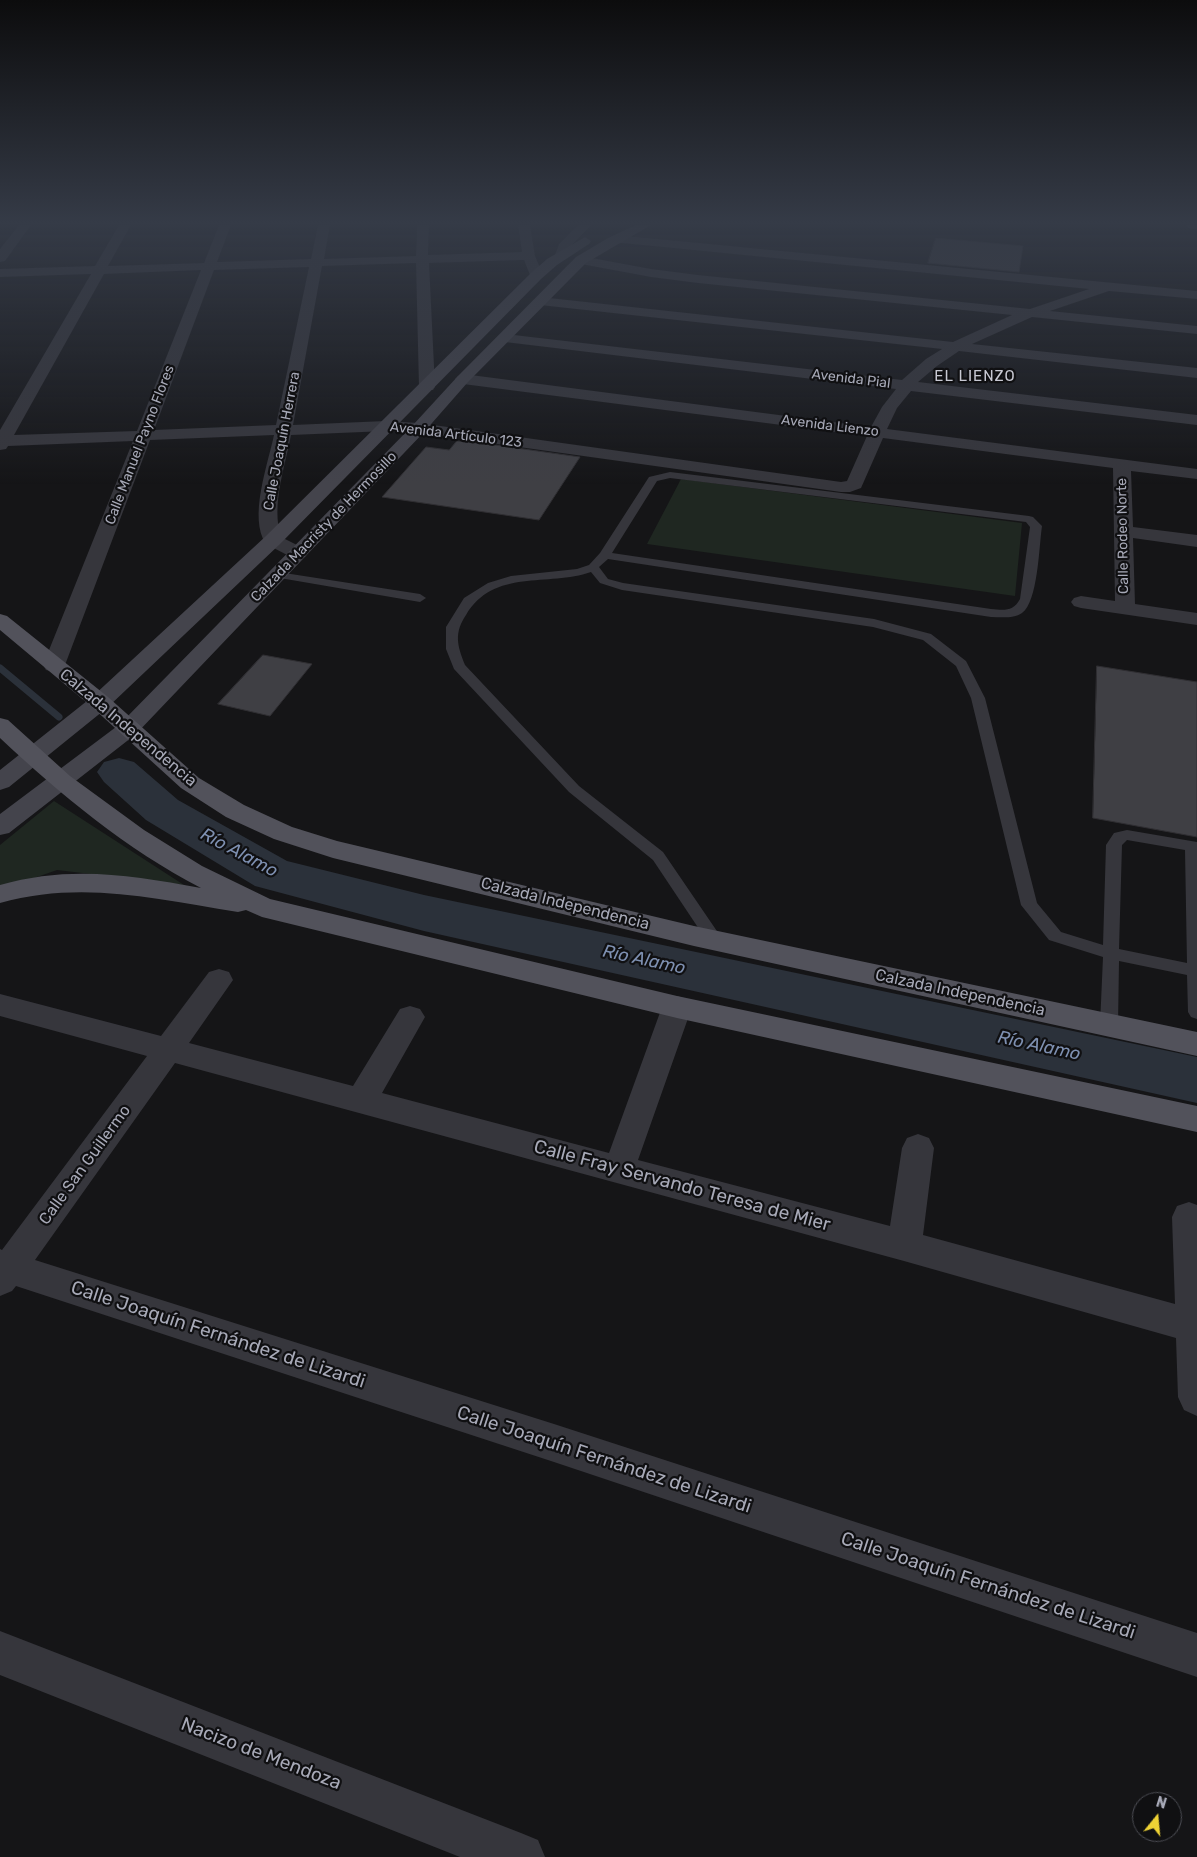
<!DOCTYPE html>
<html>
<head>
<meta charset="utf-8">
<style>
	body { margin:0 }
	#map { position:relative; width:1197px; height:1857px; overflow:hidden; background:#151517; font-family:Rubik,sans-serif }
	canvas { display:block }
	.north { position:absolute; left:1132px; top:1792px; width:50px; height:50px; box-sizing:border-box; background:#101012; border:1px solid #4c4d54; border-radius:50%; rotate:17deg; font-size:14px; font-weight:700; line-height:20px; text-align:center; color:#a7a9b7 }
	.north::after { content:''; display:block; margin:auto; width:18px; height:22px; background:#efd335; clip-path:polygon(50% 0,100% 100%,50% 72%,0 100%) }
</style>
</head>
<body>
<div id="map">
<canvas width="1197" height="1857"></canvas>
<div class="north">N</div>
</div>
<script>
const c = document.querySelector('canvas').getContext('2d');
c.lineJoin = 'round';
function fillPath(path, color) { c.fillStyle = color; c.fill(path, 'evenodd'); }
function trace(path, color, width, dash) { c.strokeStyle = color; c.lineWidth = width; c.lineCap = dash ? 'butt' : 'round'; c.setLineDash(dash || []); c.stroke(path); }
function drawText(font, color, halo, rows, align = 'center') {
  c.font = font + ' Rubik,sans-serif'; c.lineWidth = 4.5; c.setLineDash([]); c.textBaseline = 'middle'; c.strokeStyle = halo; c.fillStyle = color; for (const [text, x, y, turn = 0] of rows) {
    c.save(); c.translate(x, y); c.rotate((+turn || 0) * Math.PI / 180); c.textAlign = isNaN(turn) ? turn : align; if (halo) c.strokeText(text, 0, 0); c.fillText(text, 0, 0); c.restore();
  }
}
fillPath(new Path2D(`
	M681 479 1022 523 1015 596 647 544Z
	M54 801 184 885 57 870 0 890V845Z`), '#1f2721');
trace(new Path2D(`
	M0 668 59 717`), '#2b313a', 7);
fillPath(new Path2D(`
	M119 758 134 762 178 800 287 861 424 895 1197 1057V1103L424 931 255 886 146 820 104 782 97 772 104 762Z`), '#2b313a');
const building = new Path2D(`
	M936 238 1023 246 1019 272 928 263Z
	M457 441 495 445 580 457 539 520 382 497 426 447 449 450Z
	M263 655 312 664 270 716 218 704Z
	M1097 666 1197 682V837L1093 818Z`);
fillPath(building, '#3f3f44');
trace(building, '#302f33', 1);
fillPath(new Path2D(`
	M670 472 1029 516 1033 517 1042 526C1039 546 1038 602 1022 613 1013 619 1001 617 991 617L608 559 599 567 608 579 623 583 874 619 931 634 966 661 985 698 1037 903 1061 932 1103 945 1106 845 1114 833 1127 830 1197 842V1019L1191 1017 1188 1012 1187 975 1119 961 1118 1025 1115 1030 1109 1032 1103 1030 1100 1025 1103 957 1049 940 1021 905 971 698 956 666 923 640 873 627 622 590 600 583 591 572C548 587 494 568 466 615 454 633 457 645 465 665L579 786 663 852 723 940 721 944 715 946 709 944 653 860 569 792 454 669 446 649V627L464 598 488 583 511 576 577 569 589 565 600 553 649 477ZM670 478 1026 522 1030 527 1020 599C1013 612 1004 610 991 609L612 553 657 481ZM1127 840 1185 850 1187 963 1119 949 1122 845Z
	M278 572 420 594 426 598 420 602 274 577 272 575Z`), '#36363c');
fillPath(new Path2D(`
	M19 225H31L5 261 0 262V249Z
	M119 225H131L108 266 204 263 219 225H231L217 262 311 259 318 225H330L324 259 416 256 417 225H429L428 255 522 252 518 225H530L535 256 542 272 540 275H530L524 260 429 263 435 387 433 390H421L419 387 416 263 322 266 293 425 386 421 419 423 841 482 847 481 867 436 463 384 458 382 455 379 458 376 463 374 871 427 882 407 896 389 505 342 500 341 498 338 500 335 505 334 902 380 926 359 942 349 540 305 533 301 540 297 953 342 1012 315 698 283 651 277 581 264 575 260 581 256 651 269 698 275 1030 309 1089 289 612 242 610 239 612 236 616 235 1197 291V299L1109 291 1050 311 1197 326V334L1032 317 972 344 1197 368V378L959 351 937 366 918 382 1197 415V425L911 391 897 408 887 429 1197 469V479L1131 471 1133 527 1197 535V547L1133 538 1135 604 1197 613V625L1081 608 1074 606 1071 602 1074 598 1081 596 1115 601 1113 468 883 438 861 488 850 492H841L419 433 386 431 291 435C285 467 271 505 281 537L305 549 308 553 305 557 298 559 291 557 266 544C248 518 268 464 274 435L150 440 65 665 62 670 54 672 46 670 43 665 133 441 8 446 6 449 0 450V430L91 274 0 277V269L95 266ZM309 267 276 425 154 430 214 270ZM201 270 137 431 14 435 104 274Z
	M578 225H591L569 248 565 258H557L555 255 559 244Z
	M1186 225H1197V229L1188 228Z
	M219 969 229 972 233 980 189 1043 353 1086 400 1009 410 1006 420 1009 425 1017 382 1093 609 1153 662 1007 667 999 677 996 687 999 692 1007 638 1160 890 1226 902 1148 907 1138 918 1134 929 1138 934 1148 923 1235 1175 1304 1172 1217 1177 1206 1189 1202 1197 1205V1416L1184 1410 1178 1397 1176 1338 904 1261 175 1063 35 1260 554 1424 1197 1633V1677L554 1462 16 1286 12 1291 0 1296V1249L2 1250 147 1056 0 1016V994L161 1036 209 972Z
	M0 1631 521 1833 538 1840 545 1857H460L0 1675Z`), '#36363c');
fillPath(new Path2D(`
	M636 225H651L586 263 468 382 425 431 136 734 9 833 0 835V814L120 724 413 425 458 376 576 257 608 238Z
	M585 237 591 241 589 244 557 265 541 279 280 544 108 707 9 787 0 790V770L92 697 266 536 531 273 547 259Z`), '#44444c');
fillPath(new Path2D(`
	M0 614 7 616 108 697 199 778 244 805 292 827 337 841 694 926 1197 1032V1056L694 946 333 858 274 839 226 817 181 788 92 707 0 630Z
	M0 718 8 720 70 776 144 830 202 866 270 899 677 996 1197 1106V1132L677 1018 262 917 246 910 238 912C156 899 82 880 0 903V885C70 865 131 875 201 888 126 849 61 795 0 738Z`), '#52525b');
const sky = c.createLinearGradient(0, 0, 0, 485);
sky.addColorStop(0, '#0c0c0d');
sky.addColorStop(0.46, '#353b47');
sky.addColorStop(1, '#353b4700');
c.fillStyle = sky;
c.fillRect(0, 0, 1197, 485);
drawText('14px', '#a7a9b7', '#101012', [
	["Avenida Pial",851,379,7],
	["Avenida Lienzo",830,426,7],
	["Avenida Artículo 123",456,435,7],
	["Calle Joaquín Herrera",282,441,-79],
	["Calle Manuel Payno Flores",140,445,-69],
	["Calzada Macristy de Hermosillo",324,527,-46],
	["Calle Rodeo Norte",1123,536,-91]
]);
c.letterSpacing = '1px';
drawText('15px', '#c8c9d3', '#101012', [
	["EL LIENZO",975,377]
]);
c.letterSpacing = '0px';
drawText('16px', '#a7a9b7', '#101012', [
	["Calzada Independencia",128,728,40],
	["Calzada Independencia",565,904,14],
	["Calzada Independencia",960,993,12],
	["Calle San Guillermo",85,1165,-54]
]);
drawText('italic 18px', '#7e90b1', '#101012', [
	["Río Alamo",239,853,28],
	["Río Alamo",644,960,12],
	["Río Alamo",1039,1046,12]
]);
drawText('19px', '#a7a9b7', '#101012', [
	["Calle Fray Servando Teresa de Mier",682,1186,15],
	["Calle Joaquín Fernández de Lizardi",218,1335,18],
	["Calle Joaquín Fernández de Lizardi",604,1460,18],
	["Calle Joaquín Fernández de Lizardi",988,1586,18],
	["Nacizo de Mendoza",261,1754,21]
]);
</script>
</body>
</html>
